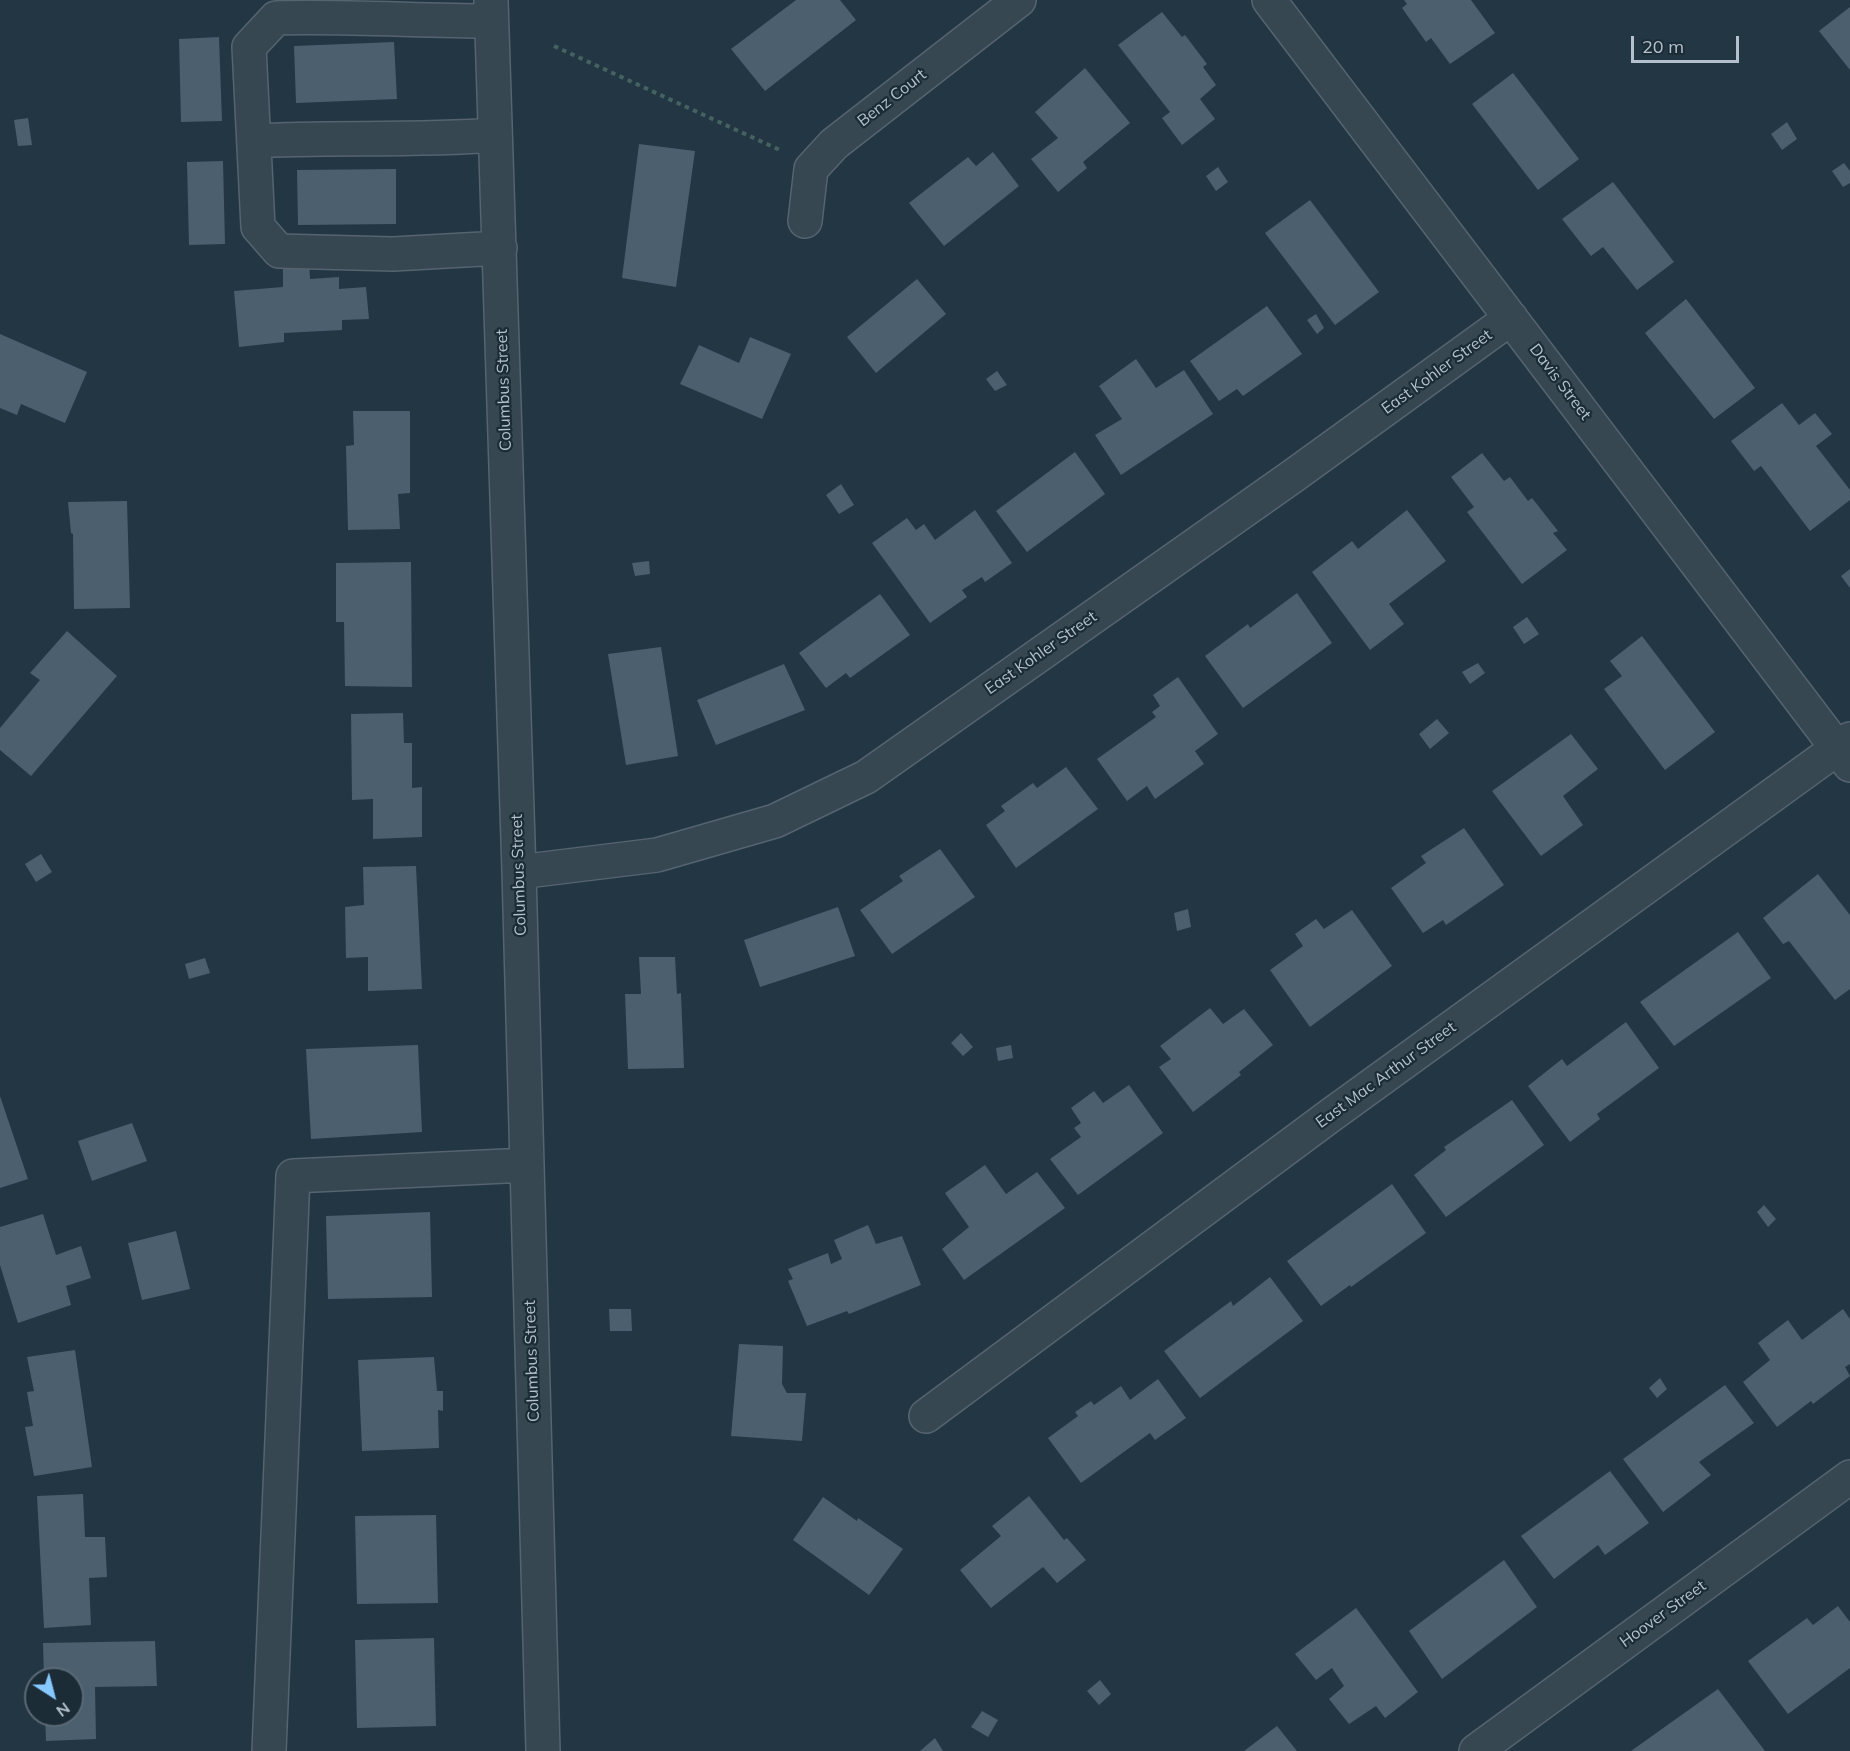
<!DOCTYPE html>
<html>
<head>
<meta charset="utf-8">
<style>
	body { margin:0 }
	#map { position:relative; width:1850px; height:1751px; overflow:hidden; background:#233643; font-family:Mulish,sans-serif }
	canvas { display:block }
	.north { position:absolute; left:24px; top:1667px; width:60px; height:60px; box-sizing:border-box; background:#1c2c37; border:2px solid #596873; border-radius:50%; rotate:144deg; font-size:16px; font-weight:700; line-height:24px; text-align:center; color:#b4c1cc }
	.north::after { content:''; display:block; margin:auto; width:21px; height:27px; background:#86c9ff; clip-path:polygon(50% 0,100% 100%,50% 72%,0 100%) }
	.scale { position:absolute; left:1631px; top:36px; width:108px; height:27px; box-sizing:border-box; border:3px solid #b4c1cc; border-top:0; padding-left:8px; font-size:18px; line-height:21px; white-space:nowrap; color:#b4c1cc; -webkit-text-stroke:4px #1c2c37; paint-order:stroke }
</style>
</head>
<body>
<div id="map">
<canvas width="1850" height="1751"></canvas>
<div class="north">N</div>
<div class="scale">20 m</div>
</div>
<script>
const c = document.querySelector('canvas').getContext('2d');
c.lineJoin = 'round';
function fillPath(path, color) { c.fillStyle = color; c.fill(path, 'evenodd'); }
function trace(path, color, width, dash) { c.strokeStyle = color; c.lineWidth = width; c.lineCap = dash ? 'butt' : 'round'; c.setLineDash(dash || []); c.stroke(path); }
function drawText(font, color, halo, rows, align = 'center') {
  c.font = font + ' Mulish,sans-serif'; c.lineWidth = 4.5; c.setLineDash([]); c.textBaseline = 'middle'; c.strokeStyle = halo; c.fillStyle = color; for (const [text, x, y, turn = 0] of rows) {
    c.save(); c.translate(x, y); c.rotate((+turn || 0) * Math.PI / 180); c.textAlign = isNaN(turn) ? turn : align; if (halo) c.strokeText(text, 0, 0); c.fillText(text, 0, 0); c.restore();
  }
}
fillPath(new Path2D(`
	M796 0H840L856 20 765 91 731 49Z
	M1404 0H1471L1495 33 1450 64 1431 38 1426 42 1402 8 1407 4Z
	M1850 7V70L1819 31Z
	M1162 12 1182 37 1185 35 1207 64 1203 67 1216 85 1200 99 1215 119 1182 145 1162 118 1170 112 1118 45Z
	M219 37 222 121 181 122 179 39Z
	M394 42 397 99 296 103 294 46Z
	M1085 68 1130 123 1083 162 1087 168 1058 192 1031 159 1058 138 1035 112Z
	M1513 73 1579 159 1538 190 1472 104Z
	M28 118 32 145 18 146 14 120Z
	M1787 122 1797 139 1782 150 1771 134Z
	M639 144 695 151 676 287 622 278Z
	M993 152 1019 186 944 246 909 203 968 157 976 166Z
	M223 161 225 244 189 245 187 162Z
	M1844 163 1850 171V183L1843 187 1832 171Z
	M1218 167 1228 182 1216 191 1206 176Z
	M396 169V224L298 225 297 170Z
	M1613 182 1674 262 1637 290 1603 247 1591 256 1562 219Z
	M1310 200 1379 292 1335 325 1265 233Z
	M309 260 310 279 339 277V289L366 287 369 319 342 320V330L284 333V342L239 347 234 291 283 287V263Z
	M917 279 946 314 876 373 847 337Z
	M1686 299 1755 388 1714 419 1645 333Z
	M1267 306 1302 354 1243 396 1237 389 1219 401 1190 361Z
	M1316 314 1324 328 1317 334 1307 320Z
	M0 334 87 372 65 423 21 404 17 415 0 408Z
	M750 337 791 354 762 419 680 384 699 345 739 363Z
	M1136 359 1156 388 1184 370 1213 414 1121 475 1095 435 1122 419 1099 386Z
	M997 371 1007 385 995 391 986 379Z
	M1782 403 1799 425 1815 413 1832 434 1816 446 1850 490V500L1810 531 1761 466 1754 471 1731 441Z
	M353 411H410V493L398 494 400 529 348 530 346 446 354 445Z
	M1075 452 1105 494 1027 552 996 511Z
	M1482 453 1504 481 1510 477 1528 501 1532 498 1558 531 1553 533 1567 550 1522 584 1467 512 1474 507 1451 477Z
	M841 484 854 505 839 514 826 495Z
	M127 501 130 608 74 609 73 534 71 533 68 502Z
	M975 510 1012 563 985 582 982 577 962 590 967 597 930 623 872 543 907 518 916 530 924 524 935 540Z
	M1407 510 1446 561 1389 604 1404 624 1370 650 1312 572 1352 541 1358 549Z
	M649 561 650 574 635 576 632 563Z
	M411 562 412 687 345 686 344 622H336V563Z
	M1850 569V588L1841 576Z
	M1297 593 1332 643 1243 708 1205 656 1248 624 1250 628Z
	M880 594 910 635 850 678 846 673 826 688 799 653Z
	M1527 617 1539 634 1524 644 1513 627Z
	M67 631 117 676 31 776 0 750V728L40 680 30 673Z
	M1642 636 1715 732 1665 770 1604 689 1622 676 1610 661Z
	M661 647 678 756 626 765 608 654Z
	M1478 663 1485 673 1470 684 1462 672Z
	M784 664 805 710 716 745 697 700Z
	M1178 677 1218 734 1195 751 1204 764 1155 799 1147 786 1127 801 1097 759 1156 717 1152 712 1160 706 1153 695Z
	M403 713 404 743H412V788L422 787V837L373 839V799L352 800 351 714Z
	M1437 719 1449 733 1430 749 1419 734Z
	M1571 734 1598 769 1563 796 1583 825 1541 856 1492 791Z
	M1066 767 1098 809 1016 868 986 825 1005 811 1001 806 1033 783 1037 788Z
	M1464 828 1504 885 1446 925 1443 920 1423 933 1391 888 1426 863 1421 856Z
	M940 849 975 897 892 954 860 910 903 881 899 876Z
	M41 854 52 872 36 882 25 864Z
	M416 866 422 989 368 991V957L346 958 345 907 364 905 363 867Z
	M1818 874 1850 915V989L1835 1000 1789 941 1783 944 1763 918Z
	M838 907 855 956 760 987 744 940Z
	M1188 909 1191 927 1177 931 1174 913Z
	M1352 910 1392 966 1310 1027 1270 970 1303 946 1295 934 1316 919 1324 929Z
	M1738 932 1771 978 1674 1046 1640 1002Z
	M639 957H675L677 994 681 993 684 1068 628 1069 625 994H641Z
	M205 958 210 973 189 979 185 964Z
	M1210 1008 1223 1024 1244 1009 1273 1045 1239 1072 1241 1075 1193 1112 1159 1067 1171 1059 1160 1046Z
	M1626 1022 1659 1068 1597 1114 1600 1119 1570 1142 1528 1086 1562 1059 1567 1066Z
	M961 1033 973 1047 963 1056 951 1043Z
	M418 1045 422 1132 311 1139 306 1049Z
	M1011 1045 1013 1058 998 1061 996 1048Z
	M1129 1085 1163 1133 1078 1195 1050 1159 1081 1137 1074 1128 1081 1123 1071 1108 1094 1091 1103 1103Z
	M0 1096 28 1179 0 1188Z
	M1512 1100 1544 1145 1446 1217 1414 1175 1446 1150 1444 1147Z
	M132 1123 147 1161 92 1181 78 1141Z
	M985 1165 1006 1194 1037 1172 1065 1208 964 1280 942 1249 969 1227 945 1193Z
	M1392 1184 1426 1233 1351 1287 1350 1285 1321 1306 1287 1261Z
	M1764 1205 1776 1219 1768 1227 1757 1212Z
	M430 1212 432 1297 328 1299 326 1216Z
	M43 1214 56 1255 81 1246 91 1278 66 1286 71 1305 18 1323 0 1265V1227Z
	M868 1225 876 1244 902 1236 921 1285 849 1314 847 1311 807 1326 788 1281 793 1279 788 1269 828 1253 831 1264 842 1259 834 1240Z
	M176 1231 190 1289 142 1300 128 1243Z
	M1270 1277 1303 1321 1200 1398 1164 1351 1231 1301 1233 1306Z
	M609 1309H631L632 1331H610Z
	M1843 1309 1850 1319V1364L1845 1367 1850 1376 1813 1404 1811 1401 1777 1427 1743 1382 1770 1360 1758 1343 1788 1320 1802 1340Z
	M739 1344 783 1346 782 1384 787 1393H806L802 1441 731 1436Z
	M75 1350 92 1467 34 1476 25 1427 33 1426 27 1392 34 1391 27 1357Z
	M434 1357 437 1391H443V1411L438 1410 439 1448 362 1451 358 1360Z
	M1660 1378 1667 1389 1657 1398 1649 1388Z
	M1158 1379 1186 1418 1155 1440 1150 1433 1081 1483 1048 1438 1078 1416 1075 1412 1091 1401 1094 1405 1121 1386 1130 1400Z
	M1725 1385 1754 1423 1699 1462 1711 1475 1663 1512 1623 1459Z
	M1610 1471 1649 1523 1605 1555 1598 1545 1554 1579 1521 1536Z
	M83 1494 85 1537H105L107 1577 89 1578 91 1625 44 1628 37 1496Z
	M1029 1496 1064 1540 1067 1538 1086 1560 1057 1583 1043 1567 991 1608 960 1570 1001 1536 992 1526Z
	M823 1497 857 1521 858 1518 903 1549 869 1595 793 1540Z
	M436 1515 438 1603 357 1604 355 1516Z
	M1504 1560 1537 1607 1442 1679 1409 1631Z
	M1838 1606 1850 1622V1668L1788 1714 1748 1661 1807 1618 1813 1625Z
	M1356 1608 1418 1692 1385 1718 1376 1706 1349 1724 1329 1699 1344 1686 1332 1668 1316 1680 1295 1654Z
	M434 1638 436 1726 357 1728 355 1640Z
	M155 1641 157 1686 95 1687 96 1739 46 1741 45 1715H72V1679H44L43 1643Z
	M1100 1680 1111 1694 1099 1705 1087 1691Z
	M1718 1689 1765 1751H1631Z
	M982 1711 998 1720 988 1737 971 1727Z
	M1277 1726 1297 1751H1244Z
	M935 1738 943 1751H920Z`), '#4b5f6e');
const minor = new Path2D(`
	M491 0 519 872 543 1751
	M1269 0 1850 765
	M491 21C420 21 348 16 276 18L249 47 258 227 279 251 393 254 500 248
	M254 141C334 137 415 141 495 135
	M805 221 811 169 834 144 1019 0
	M519 872 657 855 775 821 866 777 1293 476 1511 318
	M926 1416 1331 1115 1850 739
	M269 1751 293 1176 527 1165
	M1476 1751 1850 1477`);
trace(minor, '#55646f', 36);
trace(new Path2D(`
	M554 46 782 151`), '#456160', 4, [4.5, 4.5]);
trace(minor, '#374752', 33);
drawText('16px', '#b4c1cc', '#1c2c37', [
	["Benz Court",892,98,-38],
	["East Kohler Street",1437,372,-36],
	["Davis Street",1560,382,53],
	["Columbus Street",504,390,-92],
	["East Kohler Street",1041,653,-35],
	["Columbus Street",519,875,-92],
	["East Mac Arthur Street",1386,1075,-36],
	["Columbus Street",532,1361,-92],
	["Hoover Street",1663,1614,-36]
]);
</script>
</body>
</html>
